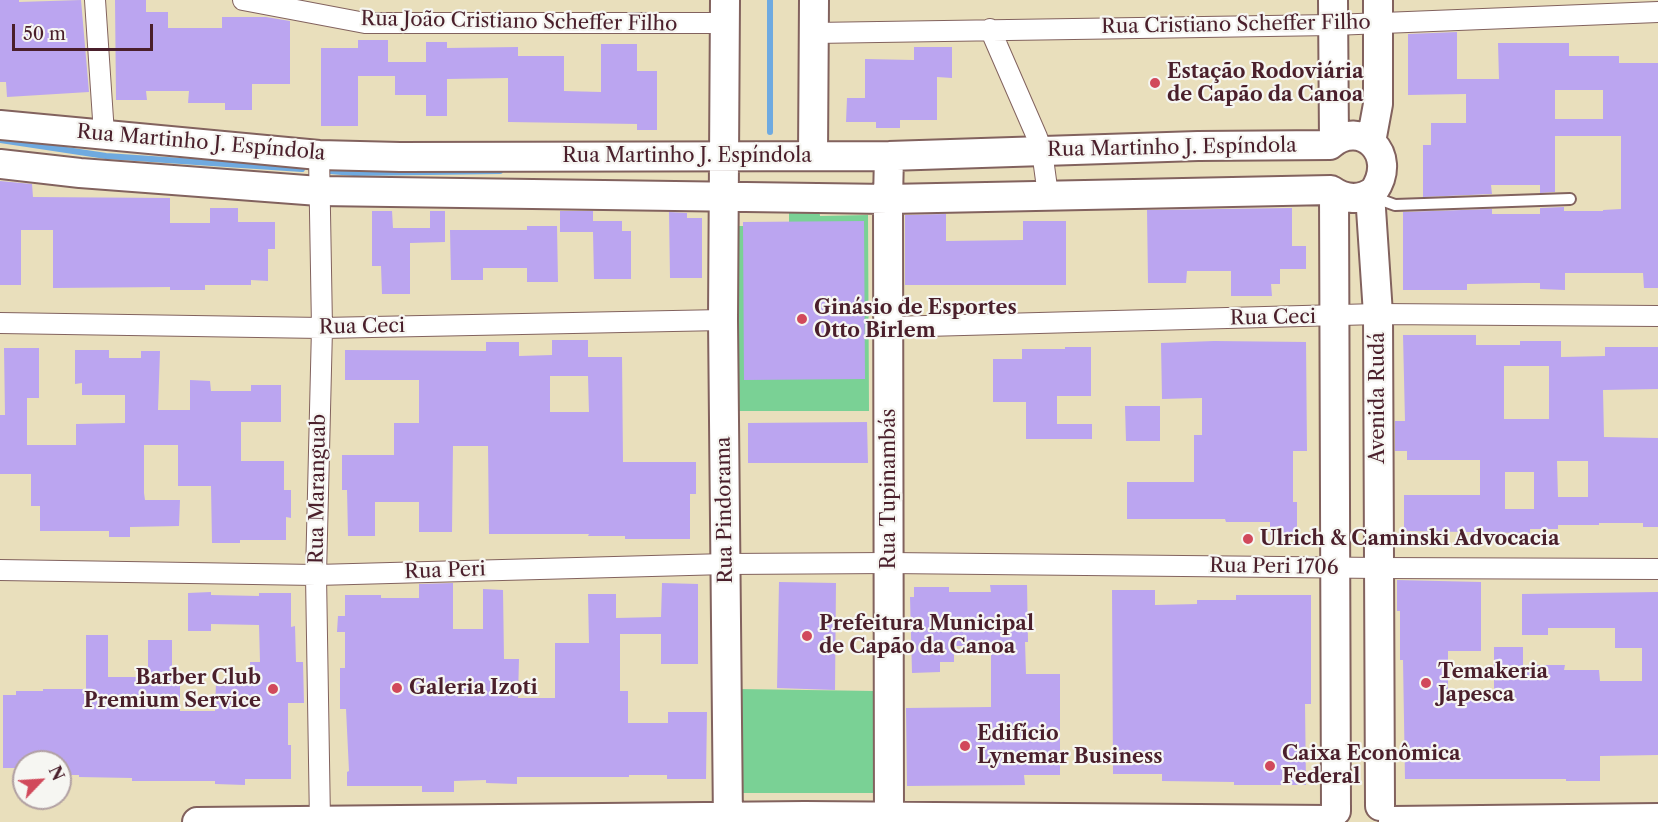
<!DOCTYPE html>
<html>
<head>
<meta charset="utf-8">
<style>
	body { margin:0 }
	#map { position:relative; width:1658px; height:822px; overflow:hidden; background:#e9dfbc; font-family:"Libre Caslon Text",serif }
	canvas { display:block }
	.north { position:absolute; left:12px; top:750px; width:60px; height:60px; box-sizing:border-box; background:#f6f6f2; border:2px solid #b1a0a2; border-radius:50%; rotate:65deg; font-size:16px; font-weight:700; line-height:24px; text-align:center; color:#4a1f2b }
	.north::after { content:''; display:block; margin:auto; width:21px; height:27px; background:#d1495b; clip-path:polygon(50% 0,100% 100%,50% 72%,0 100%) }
	.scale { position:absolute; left:12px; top:24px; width:141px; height:27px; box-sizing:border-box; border:3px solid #4a1f2b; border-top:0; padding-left:8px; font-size:18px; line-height:21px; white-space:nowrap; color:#4a1f2b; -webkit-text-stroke:4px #f6f6f2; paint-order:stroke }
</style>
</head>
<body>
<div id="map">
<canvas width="1658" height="822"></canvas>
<div class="north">N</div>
<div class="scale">50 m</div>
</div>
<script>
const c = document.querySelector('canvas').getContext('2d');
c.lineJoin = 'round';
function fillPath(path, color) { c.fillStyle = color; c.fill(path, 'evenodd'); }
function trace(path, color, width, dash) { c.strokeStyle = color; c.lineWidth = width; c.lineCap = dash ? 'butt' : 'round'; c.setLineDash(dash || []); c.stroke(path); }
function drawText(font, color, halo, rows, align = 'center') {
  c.font = font + ' "Libre Caslon Text",serif'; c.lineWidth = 4.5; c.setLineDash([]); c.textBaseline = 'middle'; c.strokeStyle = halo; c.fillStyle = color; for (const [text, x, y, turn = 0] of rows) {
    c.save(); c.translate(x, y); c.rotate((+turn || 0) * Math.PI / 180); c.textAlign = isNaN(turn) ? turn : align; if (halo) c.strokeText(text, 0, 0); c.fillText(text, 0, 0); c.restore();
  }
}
fillPath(new Path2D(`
	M819 205 820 216 868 215 869 411H735V226H789V206Z
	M738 689 875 691 876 793H739Z`), '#7ad195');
trace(new Path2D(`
	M770 132V0
	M0 140 106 156 302 169
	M330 171 354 173 500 171`), '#6faae0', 6);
fillPath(new Path2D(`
	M0 0H19V2L81 0 89 92 7 97 6 82H0Z
	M115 0H146V12H168V28H222V17H266L290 21V84H252V110H225V103H188L189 91H146L147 100H116Z
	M1457 32V79H1499L1498 43H1569V56H1619V63H1658V288H1644L1643 273H1565V290L1540 289V283H1524L1467 284V290H1403V212L1492 209V214H1540V208L1564 207V211H1603V210L1621 209V136H1555V192L1540 193V185H1491L1492 194 1423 197V145H1431V123H1466V94L1408 95V34ZM1555 90H1603V119H1555Z
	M358 40H388V62H426V42H447V48L518 47V56H564V91L601 92V44H637V71H657V130H637V124L508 122V78L447 79V116H426V95H395V76H358V126H321V48H358Z
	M914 47H952V78L937 77V120H900V128H876V122H846L847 98H865V59L914 60Z
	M0 181 32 184 33 197 170 198V223H210V208H238V222H275V249H268V281L251 280V285H205V290H170V287L53 288V230H21V285H0Z
	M1292 208V246H1306V269H1280V284H1271L1272 296H1231V271H1187L1186 283H1148L1147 210Z
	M372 211H392L393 228H430V211H445V242L410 243V294H382L381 266H372Z
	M560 211H593V221H622V231H631V279H594L593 232H560Z
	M669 212 687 213V218H702V278H670Z
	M946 214V241L1023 240V221H1066V285H905V215Z
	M864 221 865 379 744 380 743 222Z
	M527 226H557L558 282H527V268H483V280H451L450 230H527Z
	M1403 335H1476V345H1520V341H1561V357L1605 356V347H1658V389L1603 390 1604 437 1658 438V527H1643V523H1599V525H1558V529H1530V533L1404 531V495H1480V460H1407V451H1395V421H1405ZM1504 366H1549V419H1504ZM1557 461H1588V497H1558ZM1505 472H1534V509H1505Z
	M552 340H588V357H622L623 462H696V494H690V539H625V536H588L589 534H489L488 446H453L452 532H419V502H375V536H348L347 490H342V455H394V423H419V380H345V350L486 351V342H519V356L552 355ZM550 376H588L589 412H550Z
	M1214 341 1306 342 1307 451H1293V502H1297V535H1270V522H1226L1225 519H1127V482H1194V435H1202V398L1162 399 1161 343Z
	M1065 347H1091V396H1057V424H1092V439H1026V402H993V359H1022V349H1065Z
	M4 348H39V398H27V445H76V424L125 423V395H82V383L75 384V350H109V358H141V351H160L158 410H190V380L210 381 211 391H251V385H281V422H241V461H284V490H291V518L286 517V540H240V543H212L211 486H178V445H144V493L145 500H180L179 526 130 527V537H109V531H40V506H31V474H0V415H5Z
	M1125 406H1160V441H1126Z
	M867 422 868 463H748V423Z
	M1397 580 1481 582V651H1448V700H1487V698H1494V647H1523V665H1565L1564 670H1599L1600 681H1642V648H1615V628H1548V635H1522V594L1658 592V755L1600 756V781H1566V779H1405L1403 660H1400V611H1397Z
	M779 582 836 583 835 690 777 688Z
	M453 583V629H483V589L503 590 504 659H519L518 698H555V643H589L588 594H616V618L661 617 662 583 698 584V664H661V634H620V691H628V723H668V712H707L706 779H667V775H629V777H517V784L486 783V780L454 781V792H422V786H347V772L349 771 346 709H340V668H345V632H337L338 616H345V595H381V598H419V584Z
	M990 585H1027L1028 642H1025L1026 674H1060V775H1024L1025 785 907 786 906 708 991 707V646H954V662H940V672L912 673 910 597H914V587H949V592H991Z
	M1112 590H1155V605L1197 604V600H1236V595H1311V704H1305L1306 785H1234V782L1162 781V774H1113Z
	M211 592V595L259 596V593H291V627L295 626 296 662H303L304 703H288V745H291V779H245V785L215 784V781H132V778L79 777V775H60V762H24V768H3V695H16V691H43V689H86V635H108V677H148V640H172V677H180V711H215L216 682 251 683 250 662H260L259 625 211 624V631H188V593Z`), '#bba5f0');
const lane = new Path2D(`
	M1375 191 1384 201 1395 205 1570 199`);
const street = new Path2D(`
	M95 0 104 134
	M243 0 365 23H725
	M990 29 1037 137 1042 151 1048 195
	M814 33 1333 25 1658 12
	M319 155 322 328 316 575 320 822
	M0 323 322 328 723 320
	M888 327 1378 314 1658 316
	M0 570 316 575 726 564 889 563 1379 568 1658 569`);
const secondary = new Path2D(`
	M725 0 723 320 728 822
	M1333 0 1334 142
	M0 125 319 155 400 157 889 156 1198 146 1330 145C1361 118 1399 154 1374 191 1360 201 1345 200 1331 190L888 199 319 191 80 173 0 164
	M1371 142 1378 104V0
	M813 156 814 0
	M1334 192 1336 811
	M1370 194 1378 314 1380 806
	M1393 821 1658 818
	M197 822 805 816 1329 820
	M889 822 888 199 889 156`);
trace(lane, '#82625e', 14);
trace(street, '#82625e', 22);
trace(secondary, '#82625e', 32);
trace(lane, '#fff', 10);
trace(street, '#fff', 20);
trace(secondary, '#fff', 28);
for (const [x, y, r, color] of [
	[1155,83,6,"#d1495b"],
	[802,319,6,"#d1495b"],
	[1248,539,6,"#d1495b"],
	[807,636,6,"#d1495b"],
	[1426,683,6,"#d1495b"],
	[397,688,6,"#d1495b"],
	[273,689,6,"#d1495b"],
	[965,746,6,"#d1495b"],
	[1270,766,6,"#d1495b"]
]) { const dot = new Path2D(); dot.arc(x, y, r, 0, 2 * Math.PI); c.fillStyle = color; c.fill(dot); trace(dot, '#f6f6f2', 2); }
drawText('20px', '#4a1f2b', '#f6f6f2', [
	["Rua João Cristiano Scheffer Filho",519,22,1],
	["Rua Cristiano Scheffer Filho",1236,25,-1],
	["Rua Martinho J. Espíndola",201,143,5],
	["Rua Martinho J. Espíndola",1172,148,-1],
	["Rua Martinho J. Espíndola",687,156],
	["Rua Ceci",1273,318,-1],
	["Rua Ceci",362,327,-1],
	["Avenida Rudá",1378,398,-90],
	["Rua Maranguab",318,489,-89],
	["Rua Tupinambás",889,489,-90],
	["Rua Pindorama",725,510,-91],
	["Rua Peri 1706",1274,567,1],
	["Rua Peri",445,571,-2]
]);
drawText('bold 20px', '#4a1f2b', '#f6f6f2', [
	["Estação Rodoviária",1167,72],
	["de Capão da Canoa",1167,95],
	["Ginásio de Esportes",814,308],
	["Otto Birlem",814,331],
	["Ulrich & Caminski Advocacia",1260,539],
	["Prefeitura Municipal",819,624],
	["de Capão da Canoa",819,647],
	["Temakeria",1438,672],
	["Japesca",1438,695],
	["Barber Club",261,678,"right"],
	["Premium Service",261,701,"right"],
	["Galeria Izoti",409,688],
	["Edifício",977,734],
	["Lynemar Business",977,757],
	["Caixa Econômica",1282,754],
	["Federal",1282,777]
], 'left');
</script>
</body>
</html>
